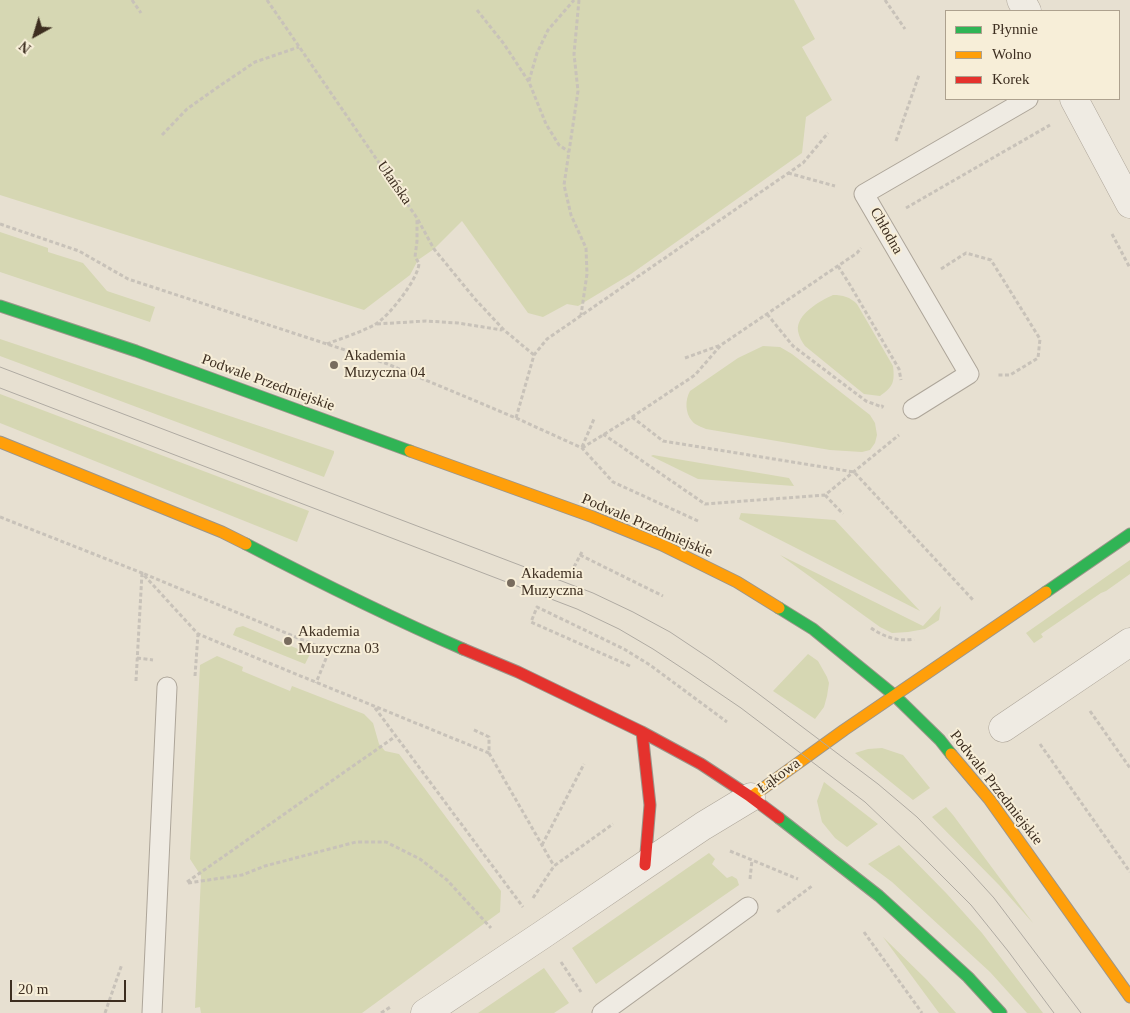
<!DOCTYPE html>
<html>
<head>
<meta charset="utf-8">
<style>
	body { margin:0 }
	#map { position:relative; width:1130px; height:1013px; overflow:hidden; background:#e7e0d1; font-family:Georgia,serif }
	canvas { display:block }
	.legend { position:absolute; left:945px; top:10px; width:175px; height:90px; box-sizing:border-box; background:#f7eed8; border:1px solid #ada18e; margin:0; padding:6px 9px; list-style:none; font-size:15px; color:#3d2e20 }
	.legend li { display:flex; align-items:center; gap:10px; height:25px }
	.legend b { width:25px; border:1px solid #ada18e }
	.north { position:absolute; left:10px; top:10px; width:50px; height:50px; -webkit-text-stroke:4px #f7eed8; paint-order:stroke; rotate:219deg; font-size:14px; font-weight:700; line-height:20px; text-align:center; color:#3d2e20 }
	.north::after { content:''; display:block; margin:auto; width:18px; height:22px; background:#3d2e20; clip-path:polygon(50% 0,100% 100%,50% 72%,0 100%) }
	.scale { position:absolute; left:10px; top:980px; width:116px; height:22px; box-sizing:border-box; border:2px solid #3d2e20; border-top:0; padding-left:6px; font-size:15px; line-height:18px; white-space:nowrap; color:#3d2e20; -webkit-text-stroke:4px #f7eed8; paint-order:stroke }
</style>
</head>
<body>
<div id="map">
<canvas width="1130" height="1013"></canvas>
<ul class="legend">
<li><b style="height:6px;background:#30b455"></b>Płynnie</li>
<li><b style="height:6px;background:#ff9f0a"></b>Wolno</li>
<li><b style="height:6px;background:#e5322d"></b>Korek</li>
</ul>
<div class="north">N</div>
<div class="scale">20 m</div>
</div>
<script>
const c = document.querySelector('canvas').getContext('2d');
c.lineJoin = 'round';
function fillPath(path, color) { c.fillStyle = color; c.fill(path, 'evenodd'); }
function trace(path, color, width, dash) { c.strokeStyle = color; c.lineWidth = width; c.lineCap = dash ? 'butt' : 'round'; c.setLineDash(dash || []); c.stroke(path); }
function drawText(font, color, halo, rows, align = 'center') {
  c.font = font + ' Georgia,serif'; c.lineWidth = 4; c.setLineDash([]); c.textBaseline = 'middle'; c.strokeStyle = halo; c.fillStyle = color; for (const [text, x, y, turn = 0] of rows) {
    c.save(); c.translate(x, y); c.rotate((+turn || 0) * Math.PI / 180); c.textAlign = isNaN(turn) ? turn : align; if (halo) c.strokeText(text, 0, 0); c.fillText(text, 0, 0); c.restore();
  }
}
fillPath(new Path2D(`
	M0 0H794L815 39 802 47 832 100 806 117 802 153 631 274 578 306 567 304 543 317 528 313 462 221 434 249 418 260 410 275 364 310 0 195Z
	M0 232 48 248V252L83 263 107 291 155 307 150 322 0 272Z
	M833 295C843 295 850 297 857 304L893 366C895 382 893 387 880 396L864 394 805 346C802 342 799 337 798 331 796 314 820 301 833 295Z
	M0 339 334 451V453L324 477 0 356Z
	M763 346 780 347 792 354 870 415 875 423 877 435 875 443 870 450 862 452 830 450 706 429C702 427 695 425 692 421 685 413 685 400 690 391L738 358Z
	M0 394 309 511 297 542 0 423Z
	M653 455 789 478 794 486 698 479 651 456Z
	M741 513 835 520 920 611 739 519Z
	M780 555 923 626 941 606 939 620 925 629 908 632 892 633 880 627Z
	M1130 560V574L1106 591 1101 593 1041 634 1043 637 1034 643 1026 633Z
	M243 626 310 654 305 664 233 635 236 628Z
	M808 654 818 661 827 677 829 683 827 696 824 707 815 719 773 691Z
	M217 656 243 667 242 671 290 691 292 686 364 714 373 723 379 744 385 751 399 754 501 891 500 912 362 1013H201L200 1007 195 1008 201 876 190 859 200 665Z
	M882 748 903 755 930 788 913 800 855 753 868 749Z
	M824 782 878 824 847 847 835 838 822 822 817 801Z
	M946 807 953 815 1033 923 999 885 932 817Z
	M899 845 947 894 982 933 1043 1013H1027L990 972 892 882 868 864Z
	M709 853 715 859 712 864 727 878 732 876 737 879 739 885 596 984 572 948Z
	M883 937 927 980 956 1013H939Z
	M544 968 569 1003 554 1013H478Z`), '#d6d7b3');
const lane = new Path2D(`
	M913 409 969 374 864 194 1028 99
	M152 1013 167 687
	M602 1013 748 907`);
const street = new Path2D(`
	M1021 0 1027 11
	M1074 99 1130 204
	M1003 728 1130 642
	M425 1013 542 935 645 865 703 826 751 797`);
const fast = new Path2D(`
	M0 306 136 351 410 451
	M246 544C317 581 389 617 463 649
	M1046 592 1130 534
	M779 608 813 629 894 695 940 740 951 754
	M779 818 879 896 968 977 1001 1013`);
const slow = new Path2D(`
	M0 442 222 532 246 544
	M410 451 593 517 662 545 737 582 779 608
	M951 754 989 799 1130 997
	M751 797 844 730 1046 592`);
const jam = new Path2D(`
	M463 649 518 672 642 732 701 764 751 797 779 818
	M642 732 650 805 645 865`);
trace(lane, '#ada599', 21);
trace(street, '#ada599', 29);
trace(fast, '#9c958a', 13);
trace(slow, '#9c958a', 13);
trace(jam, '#9c958a', 13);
trace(new Path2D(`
	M132 0 141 13
	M267 0 417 218 434 249 475 299 504 330 534 355
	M579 0 574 54 578 91 564 185 571 215 586 248 587 274 581 315
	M885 0 905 29
	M477 10 504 44 529 82 546 124 559 145 569 152
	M529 81 537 53 548 30 574 0
	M162 135 187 109 218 87 255 62 299 47
	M896 141 919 75
	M788 173 835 186
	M906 208 1050 125
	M0 224 79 251 128 279 385 363 516 418 582 448 613 482 698 521
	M1112 234 1130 268
	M838 266 850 285 899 369 901 380
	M941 269 966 253 991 260 1040 339 1038 358 1010 375H997
	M767 314 793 346 866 401 882 407 883 405
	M377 324 426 321 458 323 502 330
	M327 344C342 338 359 333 374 325 388 318 419 278 419 263L415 257 417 241V218
	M685 358 721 345
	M632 417 663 441 854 472 974 601
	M516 418 534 355 547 339 803 163 828 133
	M603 434 705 504 825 495 899 435
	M582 447 594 419
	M582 448 632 417 695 375 721 345 857 253 861 248
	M825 495 843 514
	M0 517 142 573 198 634 489 753V737L472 729
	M580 555 663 596
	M574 567 583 550
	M871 628C884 637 899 642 914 639
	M137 658 153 660
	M630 666 531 622 537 607 624 649 650 665 727 722
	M195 676 198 634
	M136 681 142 573 329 651 316 683
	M375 708 523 907
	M1090 711 1130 768
	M1040 744 1130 872
	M489 753 554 866
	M542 845 584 764
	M730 851 798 879
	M750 879 752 860
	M187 882 396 736
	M188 883 242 875 265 866 356 842H386L420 859 447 880 491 928
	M533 898 554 866 613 824
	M777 912 812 886
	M864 932 922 1013
	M561 962 581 992
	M105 1013 122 964
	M381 1013 392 1006`), '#c8c2b9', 3, [4, 2.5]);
trace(lane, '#efebe3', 19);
trace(street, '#efebe3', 28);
trace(fast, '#30b455', 11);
trace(slow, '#ff9f0a', 11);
trace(jam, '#e5322d', 11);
trace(new Path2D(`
	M0 367 593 593 633 612 670 632 712 660 756 692 878 784 917 817 965 866 994 898 1081 1013
	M0 388 577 609 619 629 653 649 688 672 741 708 865 802 926 860 971 905 1008 951 1054 1013`), '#afaaa2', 1);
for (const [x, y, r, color] of [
	[334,365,5,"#786c5e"],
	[511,583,5,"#786c5e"],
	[288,641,5,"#786c5e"]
]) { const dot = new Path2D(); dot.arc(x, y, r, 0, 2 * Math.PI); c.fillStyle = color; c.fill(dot); trace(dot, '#f7eed8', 2); }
drawText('15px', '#3d2e20', '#f7eed8', [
	["Ułańska",394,183,55],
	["Chłodna",886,231,60],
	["Podwale Przedmiejskie",268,383,20],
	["Podwale Przedmiejskie",647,526,23],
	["Łąkowa",779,776,-36],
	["Podwale Przedmiejskie",996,788,52]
]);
drawText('15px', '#3d2e20', '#f7eed8', [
	["Akademia",344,356],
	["Muzyczna 04",344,373],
	["Akademia",521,574],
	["Muzyczna",521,591],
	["Akademia",298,632],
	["Muzyczna 03",298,649]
], 'left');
</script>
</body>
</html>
